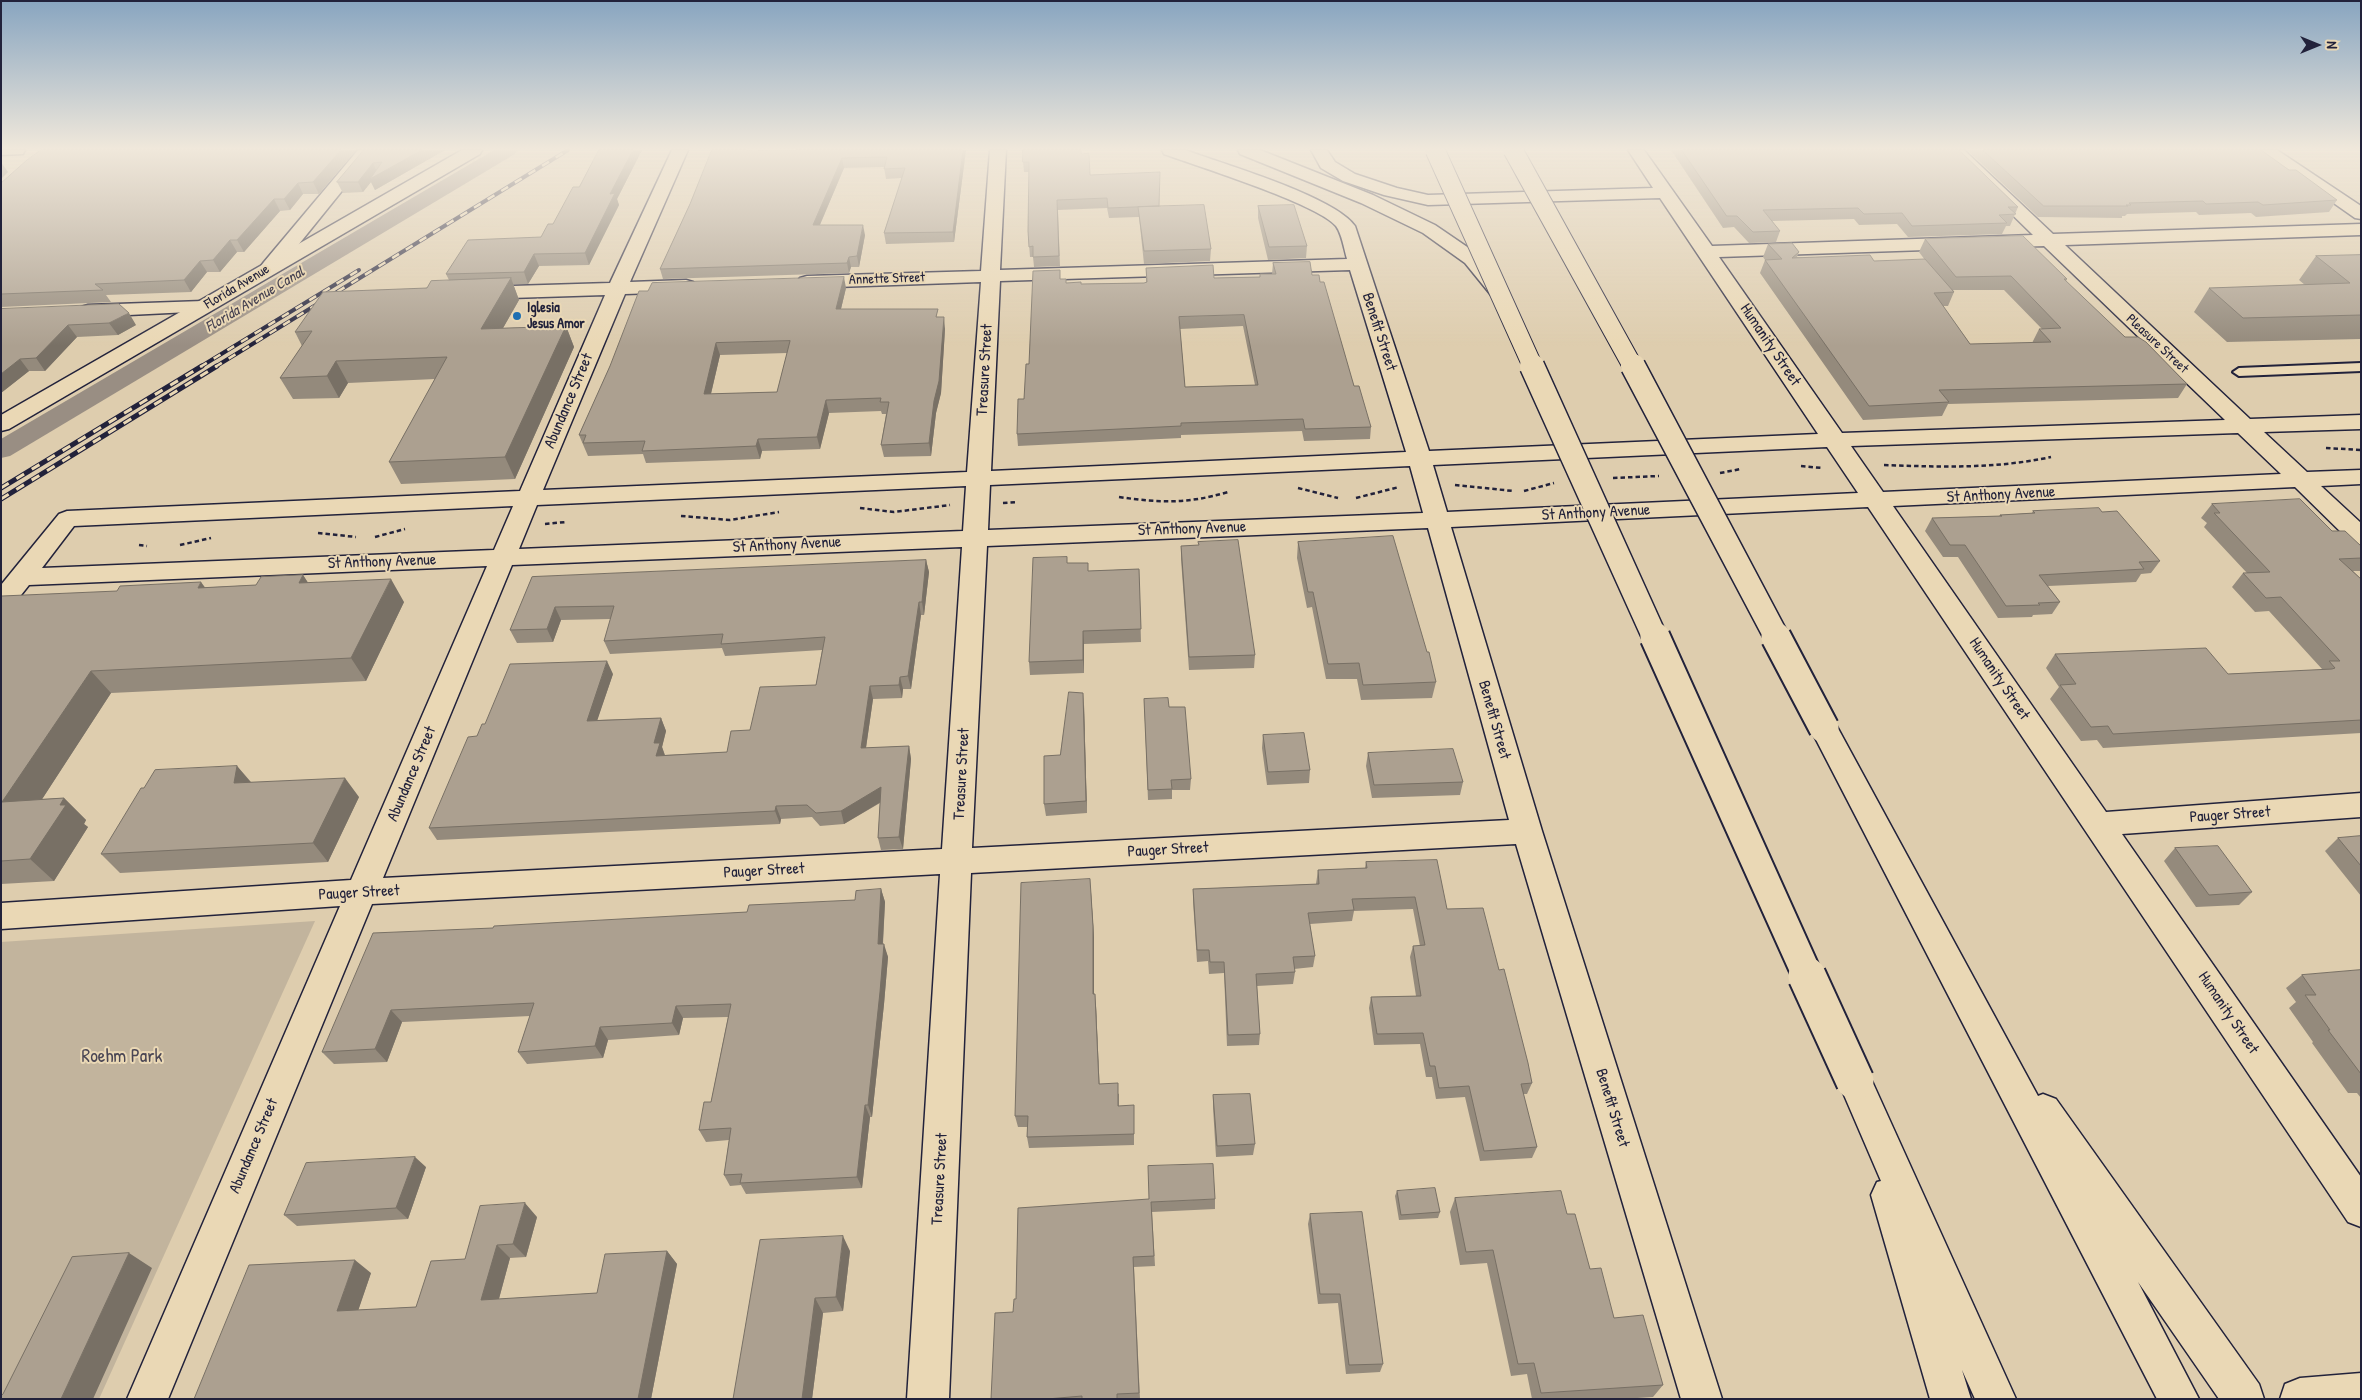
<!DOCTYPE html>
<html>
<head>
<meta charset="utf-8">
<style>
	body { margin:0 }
	#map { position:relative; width:2362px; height:1400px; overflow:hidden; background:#decdae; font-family:"Patrick Hand",sans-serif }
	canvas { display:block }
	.frame { position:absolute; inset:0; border:2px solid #22223b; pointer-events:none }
	.north { position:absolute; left:2292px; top:20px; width:50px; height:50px; -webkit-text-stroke:4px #ead8b5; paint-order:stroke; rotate:90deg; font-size:14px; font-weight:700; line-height:20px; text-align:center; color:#22223b }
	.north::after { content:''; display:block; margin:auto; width:18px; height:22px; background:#22223b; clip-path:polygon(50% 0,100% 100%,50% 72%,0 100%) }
</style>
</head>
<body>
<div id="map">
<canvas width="2362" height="1400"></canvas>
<div class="frame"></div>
<div class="north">N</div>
</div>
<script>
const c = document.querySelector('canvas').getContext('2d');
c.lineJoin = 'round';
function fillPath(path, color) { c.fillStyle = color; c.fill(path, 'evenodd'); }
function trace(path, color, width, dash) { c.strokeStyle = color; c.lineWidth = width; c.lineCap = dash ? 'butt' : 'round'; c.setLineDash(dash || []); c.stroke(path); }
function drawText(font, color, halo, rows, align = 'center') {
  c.font = font + ' "Patrick Hand",sans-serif'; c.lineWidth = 4; c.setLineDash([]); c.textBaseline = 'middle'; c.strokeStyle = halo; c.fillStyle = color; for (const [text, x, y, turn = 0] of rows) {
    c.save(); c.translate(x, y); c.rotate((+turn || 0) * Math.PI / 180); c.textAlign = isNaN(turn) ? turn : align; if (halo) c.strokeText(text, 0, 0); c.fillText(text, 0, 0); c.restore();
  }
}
fillPath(new Path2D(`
	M315 921 99 1399H1V942Z`), '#c2b49d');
fillPath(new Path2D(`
	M494 150H518L515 154 10 456 1 458V439Z`), '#998e83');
const lane = new Path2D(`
	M2361 363V371L2239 376 2233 372 2239 368Z`);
const street = new Path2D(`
	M1 150H25L23 154 1 155Z
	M358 150H375L278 270H264L261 266 264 262Z
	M672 150H688L630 282 686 280 693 282 696 286 693 290 686 292 625 294 543 490 967 472 981 282 807 288 800 286 797 282 800 278 807 276 981 271 990 150H1006L1000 270 1347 259C1344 249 1342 234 1336 226 1318 204 1197 166 1164 154L1162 150H1185C1223 164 1334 196 1355 226L1429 451 1818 434 1660 198 1428 205 1384 195 1343 181 1321 168 1311 150H1327L1335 162 1355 174 1397 188 1428 195 1653 188 1628 150H1644L1712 246 2033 235 1946 150H1964L2053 234 2361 224V235L2065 245 2250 419 2361 415V429L2264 432 2307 472 2361 470V484L2321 486 2361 523V545L2352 543 2295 487 1893 506 2106 812 2361 793V817L2122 834 2361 1177V1227L2348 1222 1868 507 1451 527 1542 831 1722 1399H1681L1516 844 971 873 949 1399H907L940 874 372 904 168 1399H127L340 906 1 929V903L351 880 487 566 29 585 10 609 1 612V585L59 514 67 511 520 491 605 295 479 299 472 297 469 293 472 289 479 287 610 283ZM2044 246 2225 420 1842 433 1719 257ZM1350 270 1406 452 991 471 1000 281ZM2238 433 2281 474 1883 492 1851 446ZM1827 447 1858 493 1447 512 1433 465ZM1410 466 1423 513 988 530 990 485ZM966 486 963 531 519 549 537 505ZM513 506 494 550 42 568 74 526ZM1428 528 1509 820 972 848 987 546ZM962 547 942 849 383 878 512 565Z
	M2258 150H2277L2361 206V219L2355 218Z
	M203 301 210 303 213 307 210 311 88 317 81 315 78 311 81 307 88 305Z
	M2361 1373V1399H2280L2285 1384 2300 1378Z`);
const secondary = new Path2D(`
	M462 150H482L480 154 9 429 1 431V415Z`);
const highway = new Path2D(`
	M1238 150H1260L1373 195 1435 225 1479 255 1508 291 1505 295H1491L1465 263 1423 233 1361 203 1240 154Z
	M1824 718 1834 721 2038 1096 2043 1094 2056 1099 2259 1384 2264 1399H2219L2138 1282 2199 1399H2157L1810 728 1814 721Z
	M1855 1065 1867 1070 2016 1399H1975L1962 1370 1971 1399H1930L1871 1195 1877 1182 1881 1181 1838 1081 1843 1070Z`);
trace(lane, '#22223b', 4);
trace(street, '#22223b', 3);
trace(secondary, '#22223b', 3);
trace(highway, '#22223b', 3);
trace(new Path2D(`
	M2326 448 2361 450
	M1884 465C1941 467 1995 469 2051 457
	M1801 466 1822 468
	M1720 473 1741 469
	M1613 478 1659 476
	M1455 485 1513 491
	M1298 488 1338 498
	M1524 491 1554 483
	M1119 497C1161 503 1187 504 1228 492
	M1356 498 1399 487
	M1003 503 1017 502
	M860 508 894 512 950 505
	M681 516 730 520 779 512
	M545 524 566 522
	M318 533 356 537
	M375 537 405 529
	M139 545 147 546
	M180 545 211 538`), '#22223b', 2.5, [4.5, 3]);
fillPath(lane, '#ead8b5');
fillPath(street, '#ead8b5');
fillPath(secondary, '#ead8b5');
fillPath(highway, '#ead8b5');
const railFar1 = new Path2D(`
	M200 367 359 270
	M215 367 568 150`);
const rail = new Path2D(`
	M1 488 202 366
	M1 499 217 366`);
trace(railFar1, '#22223b', 4);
trace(rail, '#22223b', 5);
trace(railFar1, '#ead8b5', 2.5, [8]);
trace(rail, '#ead8b5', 3, [9]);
const highwayBridgeFar3 = new Path2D(`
	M1435 150 1533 367
	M1513 150 1633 367`);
const highwayBridgeFar2 = new Path2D(`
	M1532 366 1655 638
	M1633 366 1777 638`);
const highwayBridgeFar1 = new Path2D(`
	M1655 637 1808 977
	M1776 637 1824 728`);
const highwayBridge = new Path2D(`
	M1807 976 1855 1081`);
trace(highwayBridgeFar3, '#22223b', 21, []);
trace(highwayBridgeFar2, '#22223b', 27, []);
trace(highwayBridgeFar1, '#22223b', 33, []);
trace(highwayBridge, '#22223b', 41, []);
trace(highwayBridgeFar3, '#ead8b5', 19);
trace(highwayBridgeFar2, '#ead8b5', 24);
trace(highwayBridgeFar1, '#ead8b5', 29);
trace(highwayBridge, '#ead8b5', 37);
fillPath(new Path2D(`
	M41 150H356L319 194H303L290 210 280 211 244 252H237L220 272H207L191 292 106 295 111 302 1 307V183Z
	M364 150H445L375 190 371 182 363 192 343 193 337 182Z
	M599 150H642L617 199 619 205 589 265 539 266 528 284H513L519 300 503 328 566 326 574 347 515 479 401 484 389 462 435 379 348 383 339 398 293 399 280 378 302 346 295 332 449 280 446 274 541 237 553 224 579 187Z
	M712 150H753V151L966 150 954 242 886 244 884 233 902 178 886 179 884 167 844 168 820 225 865 235 859 267H851L849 273 663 279 660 269 690 204Z
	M1671 150H1959L2018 207 2010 226H2006L2002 234 1908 237 1897 224 1859 225 1854 219 1772 221 1780 231 1776 242 1749 243 1734 227 1723 228Z
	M1967 150H2261L2284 167 2337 200 2329 212 2256 217 2251 213 2199 215 2196 212 2127 214 2125 216H2122V218L2038 217Z
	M1081 154 1090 175 1160 206 1211 249 1210 261 1144 264 1139 217 1109 218 1107 208 1058 210 1060 266 1034 267 1033 257H1030L1028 231 1029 172H1024L1023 162Z
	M1258 206 1307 246 1306 258 1268 260 1258 218Z
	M1925 239 2067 279 2066 281 2125 337 2187 384 2178 398 1948 404 1942 416 1863 420 1760 273 1765 260 1763 257 1768 244 1799 252 1797 257 1874 261 1925 260 1919 252ZM1953 290H2004L2042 329H2039L2032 343 1970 344 1943 306H1948L1954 292Z
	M2361 255V339L2227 342 2194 312 2209 288 2305 285 2299 280 2316 256Z
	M1273 263 1312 275 1320 282 1354 386 1371 427 1370 439 1304 441 1302 431 1181 435V438L1018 446 1017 434 1024 399 1029 364 1060 279 1066 283 1081 284 1144 283H1146V268L1214 278 1260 277 1272 274ZM1243 326 1255 385 1185 387 1180 329Z
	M846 288 841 309 939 317 945 329 941 393 936 413 931 456 884 457 881 445 886 414H882L881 411 829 413 820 449 762 451 760 459 646 463 643 454 588 456 579 435 610 366ZM787 353 777 392 711 394 720 355Z
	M1 309 136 325 118 335 77 337 45 371H29L1 393Z
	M2212 504 2332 531 2361 546V570L2360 571H2353L2361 579V733L2103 748 2097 740 2081 741 2050 699 2059 687 2046 668 2055 654 2228 674 2321 670 2322 669 2269 611 2255 612 2232 587 2243 573H2247L2204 527 2207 523 2201 518Z
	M2033 511 2102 512 2160 561 2151 573 2141 574 2136 582 2048 586 2060 602 2052 614 2033 615 2032 617 1998 618 1958 557H1943L1925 531 1932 518 1999 516 2000 515 2032 513Z
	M1298 542 1436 682 1432 698 1361 700 1357 679H1326L1312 607 1307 608 1297 558Z
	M1181 546 1255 655 1254 668 1189 670 1181 559Z
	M1067 557V563L1088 571 1139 569 1141 642 1084 644V673L1030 675 1029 662Z
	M926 560 929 572 924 615H921L911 689H903L902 698 873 699 866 748 909 746 911 759 903 849 881 850 878 838 880 803 844 824 820 826 812 817 781 819 780 824 437 840 429 828 477 736 485 724 613 674 597 720 661 718 666 731 662 747 665 755 727 752 750 730 816 685 822 650 725 656 722 648 610 654 604 641 611 619 561 620 553 642 517 643 510 630 532 577Z
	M303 575 308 583 404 602 366 681 111 693 42 799 64 798 86 820 84 824 88 827 54 881 1 884V597L256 585Z
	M1144 699 1169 707 1191 779 1190 790H1172V799L1148 800Z
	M1084 705 1087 813 1046 816 1044 804 1060 755Z
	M1263 735 1310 770 1309 783 1267 785 1262 748Z
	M1368 753 1463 782 1460 795 1372 798 1366 766Z
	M237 766 251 782 359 797 328 862 120 873 101 854Z
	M2361 836V896L2325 851 2338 838Z
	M2175 848 2252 892 2239 905 2196 907 2164 861Z
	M1366 862 1447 909 1499 970 1532 1083 1527 1094H1523L1537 1147 1532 1158 1480 1161 1465 1097 1436 1099 1432 1077H1426L1420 1044 1374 1045 1369 1008 1371 997 1416 996 1410 957 1413 946H1420L1413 909 1354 911 1352 921 1310 924 1315 956 1313 967 1294 969 1295 972 1293 984 1257 986 1260 1034 1259 1045 1227 1046 1224 973 1209 974 1208 961 1197 962 1193 901V889L1316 884 1318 870 1365 868Z
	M881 889 885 902 883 944 888 957 884 1004 872 1117H870L862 1188 746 1194 741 1185 730 1186 724 1175 729 1140 706 1142 699 1130 711 1102 728 1017 683 1018 679 1035 608 1040 603 1058 527 1064 518 1052 530 1016 402 1022 387 1062 334 1064 322 1052 493 928 747 912 855 900Z
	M1091 892 1094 938V994L1096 1006 1099 1084 1119 1094V1106L1134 1117V1145L1029 1148 1027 1137 1028 1127H1018L1015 1116Z
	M2361 970V1098L2357 1093H2348L2312 1043 2313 1042 2289 1008 2296 1002 2286 988 2302 975Z
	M1213 1095 1255 1144 1253 1155 1216 1157 1213 1107Z
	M426 1167 408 1219 297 1226 284 1215Z
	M1397 1191 1440 1212 1438 1218 1399 1220 1395 1196Z
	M1455 1198 1567 1214 1590 1269 1614 1318 1663 1385 1653 1397 1622 1399H1532L1527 1374 1511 1376 1487 1263 1460 1265 1450 1212Z
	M1215 1199V1209L1152 1212 1155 1266 1134 1267 1140 1399H991L1016 1299 1018 1208Z
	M1310 1214 1383 1364 1380 1372 1346 1374 1338 1303 1318 1304 1308 1224Z
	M537 1217 526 1257 510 1258 499 1299 597 1293 667 1251 677 1264 651 1399H194L371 1273 358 1310 416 1307 465 1259Z
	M850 1251 843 1311 823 1313 812 1399H733Z`), '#948a7c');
fillPath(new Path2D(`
	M341 150H356L319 194 313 182Z
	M422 150H445L375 190 371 182 363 192 358 182 373 163 378 174Z
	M633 150H642L617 199 619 205 589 265 585 253 610 194Z
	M963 150H966L954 242 953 232Z
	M842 158 844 168 815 236 813 225Z
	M1 162 8 172 1 179Z
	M298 183 303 194 290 210 284 199Z
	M274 199 280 211 244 252 237 240Z
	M863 225 865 235 859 267 857 256Z
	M230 240 237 252 220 272 213 260Z
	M534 254 539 266 528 284 524 272Z
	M849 257 851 267 849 273 847 263Z
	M200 261 207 272 191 292 184 280Z
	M844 277 846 288 838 321 836 309Z
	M511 278 519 300 490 351 481 329Z
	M129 313 136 325 118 335 109 323Z
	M944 317 945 329 941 393 936 413 931 456 929 443Z
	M68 325 77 337 45 371 36 358Z
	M566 326 574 347 515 479 505 457Z
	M716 343 720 355 708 406 704 394Z
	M20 359 29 371 1 393V374Z
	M336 361 348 383 339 398 327 376Z
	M826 400 829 413 820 449 817 437Z
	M758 439 762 451 760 459 756 446Z
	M926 560 929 572 924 615 922 602Z
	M303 575 318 598 299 583Z
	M391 579 404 602 366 681 351 658Z
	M201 582 218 605 198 588Z
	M919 602 921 615 911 689 908 676Z
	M555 607 561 620 553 642 547 629Z
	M1083 631 1084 644V673L1083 660Z
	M607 661 613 674 593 733 587 721Z
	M91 671 111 693 26 824 2 802Z
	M900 677 903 689 902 698 899 685Z
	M870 686 873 699 864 761 861 748Z
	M1083 693 1084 705 1087 813 1086 801Z
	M661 718 666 731 662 747 665 756H656L654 743Z
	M909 746 911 759 903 849 899 837Z
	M237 766 253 785 234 783Z
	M345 778 359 797 328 862 313 843Z
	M881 787 884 800 844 824 841 811Z
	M64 798 86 820 84 824 88 827 54 881 30 859Z
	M776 806 781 819 780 824 775 811Z
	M881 889 885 902 882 957 878 944Z
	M1091 892 1094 938V1006L1093 994Z
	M884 944 888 957 884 1004 872 1117 868 1105Z
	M1095 994 1096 1006 1100 1095 1099 1084Z
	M676 1006 683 1018 679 1035 672 1023Z
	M391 1010 402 1022 387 1062 375 1049Z
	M600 1027 608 1040 603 1058 595 1046Z
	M865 1105 870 1117 862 1188 857 1177Z
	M415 1157 426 1167 408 1219 396 1208Z
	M525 1203 537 1217 526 1257 513 1244Z
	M843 1236 850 1251 843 1311 836 1297Z
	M497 1245 510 1258 495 1313 481 1300Z
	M667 1251 677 1264 651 1399H638Z
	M129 1253 152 1268 93 1399H61Z
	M355 1260 371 1273 354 1323 337 1311Z
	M815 1298 823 1313 812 1399H802Z`), '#787065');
const building = new Path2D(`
	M41 150H341L313 182 298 183 284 199H274L237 240H230L213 260 200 261 184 280 95 284 103 290 1 294V183L27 160Z
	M364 150H422L370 179 382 162 373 163 358 182H337Z
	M599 150H633L610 194 615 193 585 253 534 254 524 272 446 274 468 240 541 237 548 224H553L573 187H579Z
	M712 150H747V151L798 150H963L953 232 884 233 905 168 884 169 887 157 842 158 813 225H863L857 256 849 257 847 263 660 269 690 204Z
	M1023 150H1081V154L1089 153 1090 175 1160 172 1159 206 1108 208 1107 198 1057 200 1059 256 1033 257V246L1029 247 1028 231 1029 162H1023Z
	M1682 150H1959L2018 207H2008L2016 214 1999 215 2007 223 1912 226 1902 213 1864 214 1858 208 1763 210 1780 231 1753 232 1737 216H1727Z
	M1983 150H2261L2289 170H2296L2337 200 2263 205 2258 202 2206 204 2203 201 2129 203 2131 205H2126L2128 206H2044Z
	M1204 205 1211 249 1144 251 1138 207Z
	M1294 205 1307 246 1269 247 1258 206Z
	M2023 236 2067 279H2064L2125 337H2138L2146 342 2187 384 1939 390 1949 402 1869 406 1765 260 1782 259 1768 244 1792 243 1799 252 1792 258 1870 255 1874 261 1925 259 1954 292 1934 293 1970 344 2051 342 2039 329 2061 328 2011 276 1956 277 1925 239Z
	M2361 255V315L2243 318 2209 288 2350 283 2316 256Z
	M1310 262 1312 275H1319L1320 282H1324L1354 386H1359L1371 427 1305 429 1303 419 1181 423V426L1017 434 1018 399H1024L1026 364H1029L1033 271 1060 270V279H1066V283L1081 282V284L1144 283 1147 282 1146 268 1213 265 1214 278 1260 277V274H1276L1273 263ZM1244 315 1258 385 1185 387 1179 317Z
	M844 277 836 309H938L936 317H944L939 381 934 401 929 443 881 445 889 402H880L881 398 826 400 817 437 758 439 756 446 642 451 645 441 583 443 586 435H579L610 366 639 291H648L652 283ZM790 341 777 392 704 394 716 343Z
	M511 278 481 329 566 326 505 457 389 462 447 357 336 361 327 376 280 378 312 331 295 332 323 292 427 288 431 281Z
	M119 304 129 313 109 323 68 325 36 358 20 359 1 374V309Z
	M2300 499 2332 531H2345L2361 546V558L2339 559 2361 579V720L2113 734 2108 726 2091 727 2060 685 2076 684 2055 654 2206 648 2228 674 2332 669 2335 668 2329 661H2340L2281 597 2266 598 2243 573 2270 572 2214 513H2220L2212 504Z
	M2099 508 2102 512 2117 511 2160 561 2139 562 2144 569 2039 575 2060 602 2038 603 2040 605 2006 606 1965 545H1950L1932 518 2002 516 2000 515 2035 513 2033 511Z
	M1393 536 1427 652H1429L1436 682 1363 685 1359 663 1328 664 1313 592H1308L1298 542Z
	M1238 540 1255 655 1189 657 1181 546 1199 545 1198 542Z
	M1067 557V563H1088V571L1139 569 1141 629 1083 631V660L1029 662 1033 558Z
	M926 560 922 602H919L908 676 900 677 899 685 870 686 861 748 909 746 899 837 878 838 881 787 841 811 816 813 807 805 776 806 775 811 429 828 468 737 477 736 482 724H485L510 664 607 661 587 721 661 718 654 743H660L656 756 727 752 731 731 750 730 760 687 816 685 825 637 721 644 723 634 604 641 614 606 555 607 547 629 510 630 532 577Z
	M303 575 299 583 391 579 351 658 91 671 2 802 64 798 60 805H66L30 859 1 861V597L2 596 117 591 120 586 201 582 198 588 256 585 261 577Z
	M1069 692 1083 693 1086 801 1044 804V756L1060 755Z
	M1168 698 1169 707H1185L1191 779 1171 780 1172 789 1148 790 1144 699Z
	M1304 733 1310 770 1268 772 1263 735Z
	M1453 749 1463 782 1374 785 1368 753Z
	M237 766 234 783 345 778 313 843 101 854 141 788H144L155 770Z
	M2361 836V866L2338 838Z
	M2218 846 2252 892 2209 895 2175 848Z
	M1437 860 1447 909 1483 908 1499 970 1504 969 1528 1063 1532 1083 1521 1084 1537 1147 1484 1151 1469 1086 1439 1088 1435 1066H1430L1423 1033 1377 1034 1371 997 1421 996 1413 946 1425 945 1415 897 1352 899 1354 910 1308 913 1315 956 1293 957 1295 972 1256 974 1260 1034 1228 1035 1224 962H1210L1209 950H1197L1193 889 1319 884 1318 870 1367 868 1366 862Z
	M1090 879 1093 926V994H1095L1099 1084 1118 1083V1106L1134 1105V1134L1027 1137 1028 1116H1015L1021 883Z
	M881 889 878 944H884L880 992 868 1105H865L857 1177 740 1183 742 1174 724 1175 731 1128 699 1130 704 1102H711L731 1004 676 1006 672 1023 600 1027 595 1046 518 1052 534 1003 391 1010 375 1049 322 1052 373 933 493 928 494 926 747 912 749 905 855 900 856 891Z
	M2361 970V1074L2328 1030H2330L2305 995H2316L2302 975Z
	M1250 1094 1255 1144 1217 1146 1213 1095Z
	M415 1157 396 1208 284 1215 306 1163Z
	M1213 1164 1215 1199 1151 1202 1154 1256 1133 1257 1139 1393 1117 1394V1399H1082V1396L1047 1399H991L995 1313 1013 1312 1014 1299H1016L1018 1208 1149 1199 1148 1166Z
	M1435 1188 1440 1212 1401 1215 1397 1191Z
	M1561 1191 1567 1214H1575L1590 1269 1601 1268 1614 1318 1643 1315 1663 1385 1541 1393 1534 1363 1518 1364 1493 1250 1466 1252 1455 1198Z
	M525 1203 513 1244 497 1245 481 1300 597 1293 605 1254 667 1251 638 1399H194L249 1265 355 1260 337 1311 416 1307 431 1261 465 1259 480 1206Z
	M1362 1212 1383 1364 1349 1365 1340 1294H1320L1310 1214Z
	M843 1236 836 1297 815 1298 802 1399H733L760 1240Z
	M129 1253 61 1399H1V1396L3 1394 72 1257Z`);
fillPath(building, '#aca090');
trace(building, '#787065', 1);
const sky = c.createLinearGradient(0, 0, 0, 346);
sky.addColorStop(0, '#88a5c0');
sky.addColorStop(0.43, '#f0e8db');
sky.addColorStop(1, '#f0e8db00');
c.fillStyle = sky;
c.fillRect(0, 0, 2362, 346);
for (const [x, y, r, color] of [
	[517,316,5,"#1f6fb2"]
]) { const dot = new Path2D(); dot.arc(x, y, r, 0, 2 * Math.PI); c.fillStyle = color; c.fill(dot); trace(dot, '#ead8b5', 2); }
drawText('14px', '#22223b', '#ead8b5', [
	["Annette Street",887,279,-2],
	["Florida Avenue",237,287,-31],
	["Pleasure Street",2157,344,43]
]);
drawText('bold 14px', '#22223b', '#ead8b5', [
	["Iglesia",527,308],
	["Jesus Amor",527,324]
], 'left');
drawText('italic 15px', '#464251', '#ead8b5', [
	["Florida Avenue Canal",255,300,-31]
]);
drawText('16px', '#22223b', '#ead8b5', [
	["Benefit Street",1379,332,72],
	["Humanity Street",1770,345,56],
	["Treasure Street",985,370,-87],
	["Abundance Street",569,401,-67],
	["St Anthony Avenue",2001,495,-3],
	["St Anthony Avenue",1596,513,-3],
	["St Anthony Avenue",1192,529,-2],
	["St Anthony Avenue",787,545,-3],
	["St Anthony Avenue",382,562,-2],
	["Humanity Street",1999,679,56],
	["Benefit Street",1494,720,74],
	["Abundance Street",412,774,-67],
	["Treasure Street",962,774,-87],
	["Pauger Street",2230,815,-4],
	["Pauger Street",1168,850,-3],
	["Pauger Street",764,871,-3],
	["Pauger Street",359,893,-3],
	["Humanity Street",2228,1013,56],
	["Benefit Street",1612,1108,73],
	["Abundance Street",254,1146,-67],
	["Treasure Street",940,1179,-87]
]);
drawText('19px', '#4a4654', '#ead8b5', [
	["Roehm Park",122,1057]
]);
</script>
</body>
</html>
